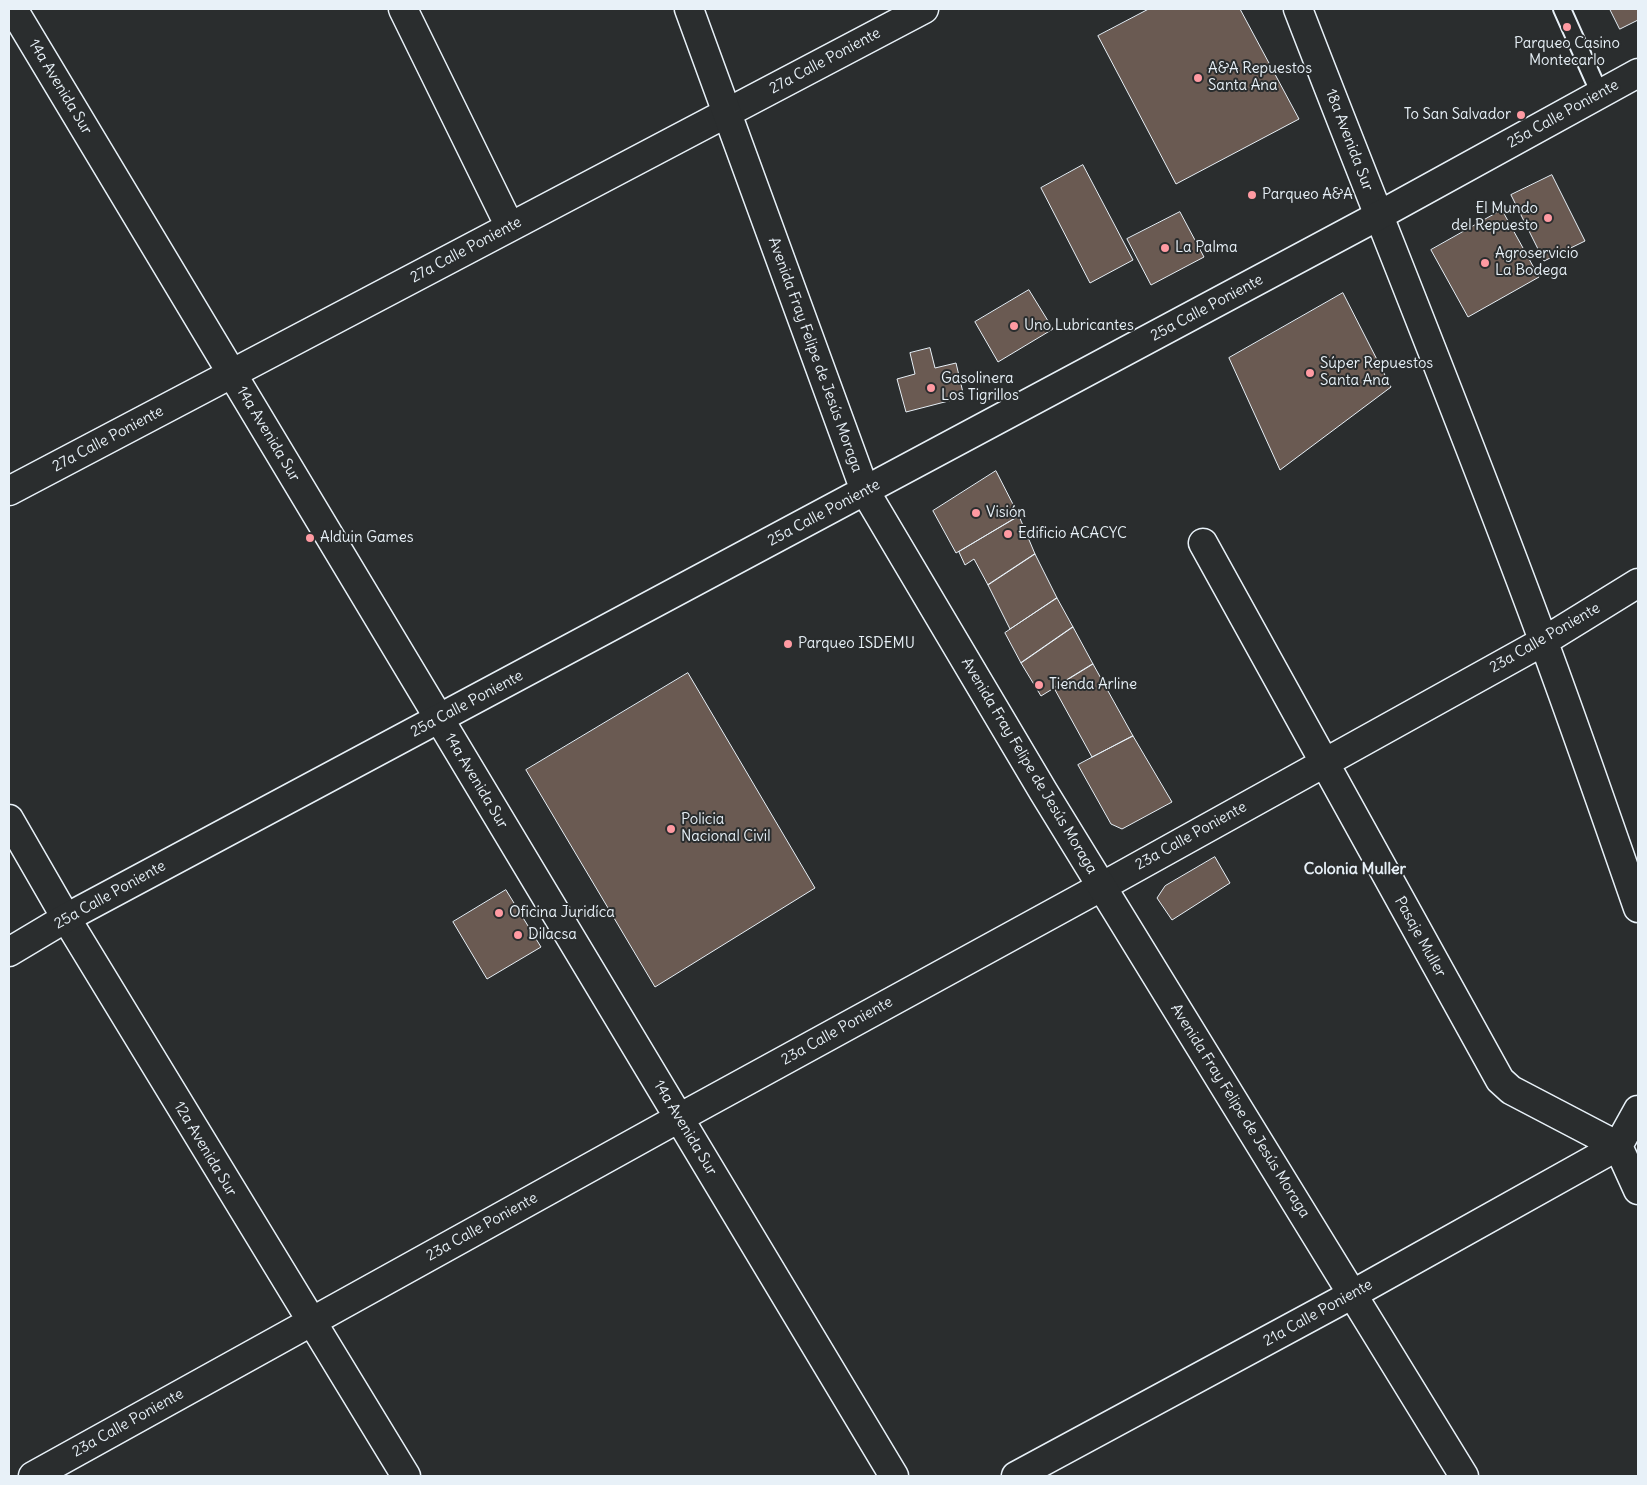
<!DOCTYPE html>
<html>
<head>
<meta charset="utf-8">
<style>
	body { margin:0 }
	#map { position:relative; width:1647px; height:1485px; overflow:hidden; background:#2a2d2e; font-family:Delius,sans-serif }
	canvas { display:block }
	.frame { position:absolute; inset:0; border:10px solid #e8f1f8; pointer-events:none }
</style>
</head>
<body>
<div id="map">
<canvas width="1647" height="1485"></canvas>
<div class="frame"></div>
</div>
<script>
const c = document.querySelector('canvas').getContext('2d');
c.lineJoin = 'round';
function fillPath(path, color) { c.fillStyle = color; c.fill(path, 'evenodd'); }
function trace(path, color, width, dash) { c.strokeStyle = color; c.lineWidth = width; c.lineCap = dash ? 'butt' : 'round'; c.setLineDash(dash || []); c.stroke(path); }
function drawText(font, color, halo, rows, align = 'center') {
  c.font = font + ' Delius,sans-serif'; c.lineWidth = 4; c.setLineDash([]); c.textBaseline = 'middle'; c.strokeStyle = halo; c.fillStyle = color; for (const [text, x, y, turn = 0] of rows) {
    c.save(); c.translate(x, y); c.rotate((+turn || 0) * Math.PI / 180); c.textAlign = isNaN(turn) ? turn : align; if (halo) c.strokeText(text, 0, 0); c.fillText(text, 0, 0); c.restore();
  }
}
const building = new Path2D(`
	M1149 9H1240L1299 119 1176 184 1098 36Z
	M1610 9H1638V20L1620 29Z
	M1083 165 1133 260 1090 283 1041 188Z
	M1552 175 1585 241 1544 261 1511 195Z
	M1502 210 1539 277 1468 317 1431 250Z
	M1180 212 1204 257 1151 285 1127 239Z
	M1029 290 1053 329 998 362 975 322Z
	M1343 293 1391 387 1280 470 1229 358Z
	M930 348 935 368 956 363 964 397 906 412 897 379 915 374 910 353Z
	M996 471 1019 516 956 553 933 511Z
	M1019 516 1035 554 988 585 974 559 965 565 959 552Z
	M1035 554 1057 598 1010 629 988 585Z
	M1057 598 1073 627 1021 663 1005 633Z
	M1073 627 1093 664 1041 696 1021 663Z
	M1093 664 1133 736 1092 757 1054 688Z
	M688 673 815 888 655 987 526 770Z
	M1133 736 1172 802 1122 829 1111 824 1078 765Z
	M1215 857 1230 883 1172 920 1157 898 1165 886Z
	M506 890 541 947 487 979 453 922Z`);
fillPath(building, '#6a5a52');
trace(building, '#e8f1f8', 1);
const service = new Path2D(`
	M1562 9 1600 94`);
const minor = new Path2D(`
	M13 9 894 1476
	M403 9 510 227
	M1298 9C1379 219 1465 428 1543 640 1576 729 1607 819 1638 908
	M9 491 924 9
	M1203 543 1500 1080 1511 1090 1618 1146
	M9 819 66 918 406 1476
	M1618 1146 1638 1190
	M1618 1146 1638 1110
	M33 1476 679 1118 1101 887 1544 641 1638 583
	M1016 1476 1353 1294 1618 1146`);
const tertiary = new Path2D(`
	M689 9 865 491 1043 791 1464 1476
	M9 952 66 918 1378 216 1638 73`);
trace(service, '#e8f1f8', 20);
trace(minor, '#e8f1f8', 31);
trace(tertiary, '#e8f1f8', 31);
trace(service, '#2a2d2e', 16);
trace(minor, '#2a2d2e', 28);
trace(tertiary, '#2a2d2e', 28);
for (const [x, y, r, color] of [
	[1567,27,5,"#ff9aa2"],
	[1198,78,5,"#ff9aa2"],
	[1521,115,5,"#ff9aa2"],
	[1252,195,5,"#ff9aa2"],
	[1548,218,5,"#ff9aa2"],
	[1165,248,5,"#ff9aa2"],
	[1485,263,5,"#ff9aa2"],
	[1014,326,5,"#ff9aa2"],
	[1310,373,5,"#ff9aa2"],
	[931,388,5,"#ff9aa2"],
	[976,513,5,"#ff9aa2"],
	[1008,534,5,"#ff9aa2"],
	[310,538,5,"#ff9aa2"],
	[788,644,5,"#ff9aa2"],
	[1039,685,5,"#ff9aa2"],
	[671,829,5,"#ff9aa2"],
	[499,913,5,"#ff9aa2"],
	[518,935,5,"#ff9aa2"]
]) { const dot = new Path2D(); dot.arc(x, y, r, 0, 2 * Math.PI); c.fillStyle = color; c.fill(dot); trace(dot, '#2a2d2e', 2); }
drawText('15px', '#e8f1f8', '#2a2d2e', [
	["Parqueo Casino",1567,44,"center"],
	["Montecarlo",1567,61,"center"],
	["A&A Repuestos",1208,69],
	["Santa Ana",1208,86],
	["To San Salvador",1511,115,"right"],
	["Parqueo A&A",1262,195],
	["El Mundo",1538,209,"right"],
	["del Repuesto",1538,226,"right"],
	["La Palma",1175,248],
	["Agroservicio",1495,254],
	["La Bodega",1495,271],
	["Uno Lubricantes",1024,326],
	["Súper Repuestos",1320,364],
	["Santa Ana",1320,381],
	["Gasolinera",941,379],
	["Los Tigrillos",941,396],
	["Visión",986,513],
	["Edificio ACACYC",1018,534],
	["Alduin Games",320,538],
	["Parqueo ISDEMU",798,644],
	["Tienda Arline",1049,685],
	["Policia",681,820],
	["Nacional Civil",681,837],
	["Oficina Juridíca",509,913],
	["Dilacsa",528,935]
], 'left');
drawText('15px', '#e8f1f8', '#2a2d2e', [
	["27a Calle Poniente",825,61,-28],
	["14a Avenida Sur",60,87,59],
	["25a Calle Poniente",1563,114,-29],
	["18a Avenida Sur",1349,140,69],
	["27a Calle Poniente",466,250,-28],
	["25a Calle Poniente",1207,308,-28],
	["Avenida Fray Felipe de Jesús Moraga",815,355,70],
	["14a Avenida Sur",268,434,59],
	["27a Calle Poniente",108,439,-28],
	["25a Calle Poniente",824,513,-28],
	["23a Calle Poniente",1545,638,-30],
	["25a Calle Poniente",467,704,-28],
	["Avenida Fray Felipe de Jesús Moraga",1029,766,59],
	["14a Avenida Sur",476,781,59],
	["23a Calle Poniente",1191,836,-29],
	["25a Calle Poniente",110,895,-29],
	["Pasaje Muller",1420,937,61],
	["23a Calle Poniente",837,1031,-29],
	["Avenida Fray Felipe de Jesús Moraga",1240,1111,58],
	["14a Avenida Sur",685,1128,59],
	["12a Avenida Sur",205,1149,59],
	["23a Calle Poniente",482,1227,-29],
	["21a Calle Poniente",1318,1313,-29],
	["23a Calle Poniente",128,1423,-29]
]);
drawText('bold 16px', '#e8f1f8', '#2a2d2e', [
	["Colonia Muller",1355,869]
]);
</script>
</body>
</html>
